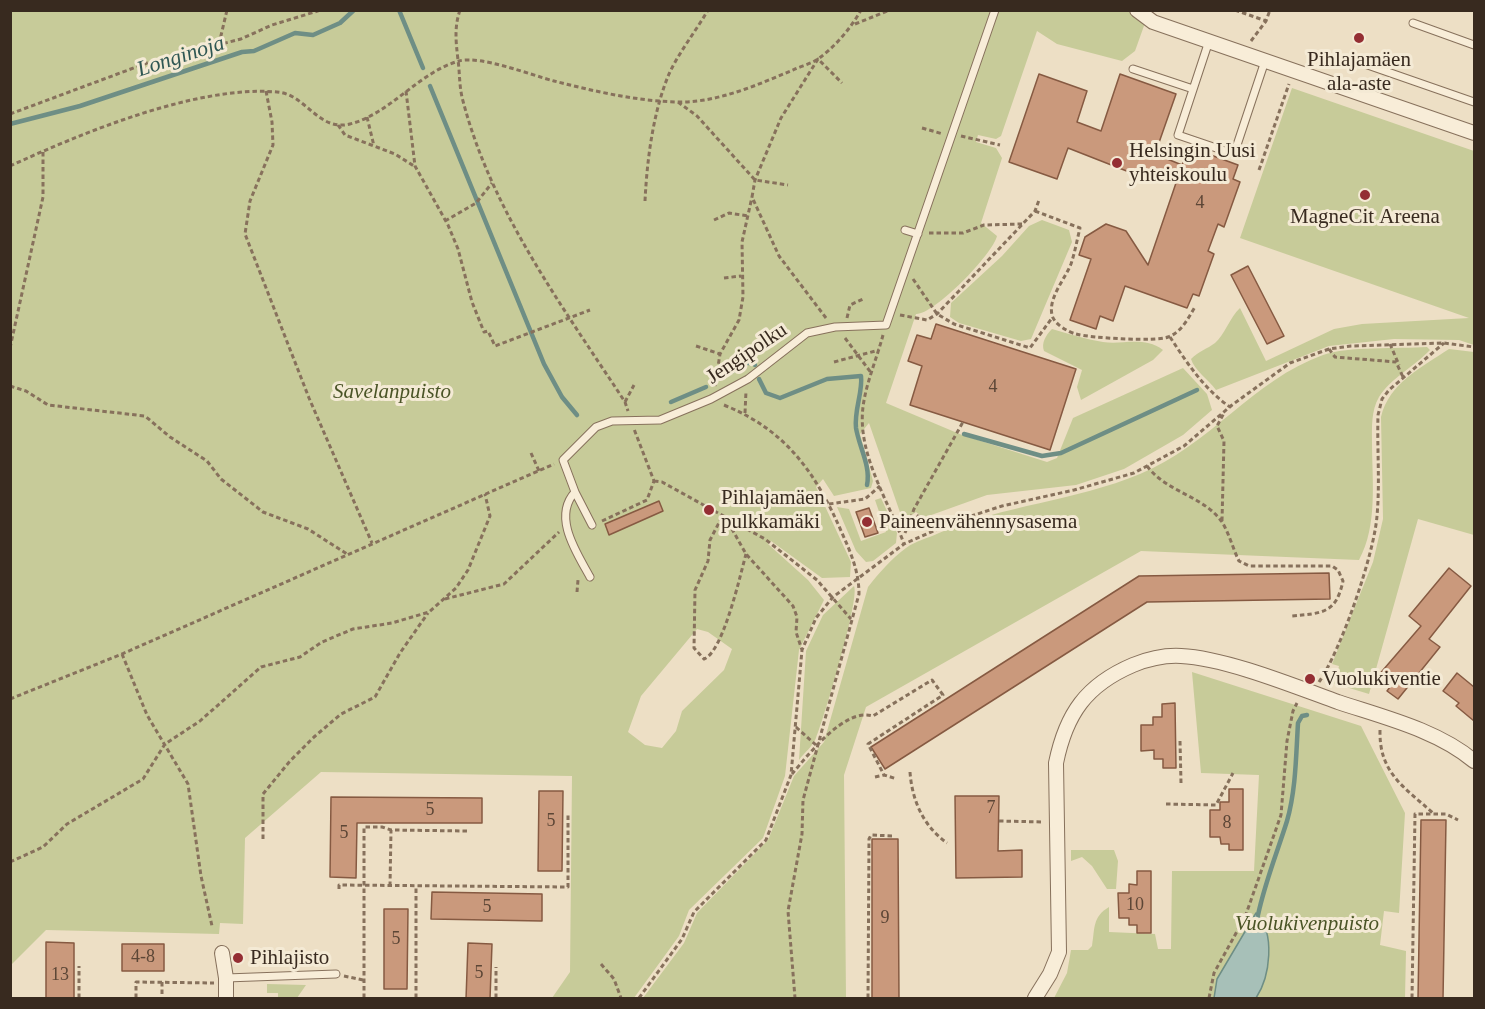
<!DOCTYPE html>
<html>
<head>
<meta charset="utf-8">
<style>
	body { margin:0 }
	#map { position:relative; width:1485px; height:1009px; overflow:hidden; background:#eddfc5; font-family:"Times New Roman",serif }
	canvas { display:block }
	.frame { position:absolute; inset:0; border:12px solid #382a1f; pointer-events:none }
</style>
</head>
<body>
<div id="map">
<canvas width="1485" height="1009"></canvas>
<div class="frame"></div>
</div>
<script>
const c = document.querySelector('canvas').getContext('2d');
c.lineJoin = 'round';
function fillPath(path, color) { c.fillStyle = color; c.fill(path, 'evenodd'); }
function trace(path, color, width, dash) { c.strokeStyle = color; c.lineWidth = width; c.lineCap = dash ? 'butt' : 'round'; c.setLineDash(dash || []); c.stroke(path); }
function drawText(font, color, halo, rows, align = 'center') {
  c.font = font + ' "Times New Roman",serif'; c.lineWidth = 6; c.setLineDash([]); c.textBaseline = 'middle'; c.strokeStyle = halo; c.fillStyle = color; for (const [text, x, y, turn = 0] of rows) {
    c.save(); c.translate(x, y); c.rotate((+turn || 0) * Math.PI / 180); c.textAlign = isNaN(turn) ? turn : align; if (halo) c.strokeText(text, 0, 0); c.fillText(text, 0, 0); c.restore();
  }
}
fillPath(new Path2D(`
	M1127 10 1145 23 1135 51 1122 61 1057 44 1037 31 1001 136 996 139 978 135 976 142 996 148 1002 158 981 223 997 236C993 254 934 315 916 314L886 403 962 435 1047 462 1057 458 1073 418 1183 368 1207 394 1212 410 1183 435 1124 469 1076 485 987 495 923 518 916 512 903 521 869 423 860 434 873 481 871 488 834 496 823 479 816 487 851 562 850 577 822 578 771 541 768 544 808 580 824 600 799 650 785 776 763 838 689 910 679 936 634 998H552L570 972 572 776 321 772 245 838 243 924 220 923 219 934 46 930 11 965V11ZM697 629 708 632 732 649 724 670 682 711 676 731 662 748 645 745 628 732 641 696Z
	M1292 88 1474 151V345L1459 340 1394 339 1329 346 1216 390C1209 380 1194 370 1191 359 1199 351 1207 349 1215 343 1224 336 1230 317 1240 308L1266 361 1334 329 1362 324 1469 318 1240 238Z
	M1042 220 1069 230 1072 242 1031 339 1021 341 959 323 950 317 951 303 1002 256 1029 226Z
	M1052 329C1069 334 1085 339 1103 342 1123 345 1144 336 1163 350L1153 360 1081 400 1077 387 1082 370 1044 351C1041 343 1046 335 1052 329Z
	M1427 347 1430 350C1414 367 1391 378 1379 397 1371 411 1372 427 1372 442 1372 481 1378 525 1359 560L1141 551 866 707 844 775 846 998H643L684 943 697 913 768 840 794 776 824 742 868 587C879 573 891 559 906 548 915 541 929 538 939 533 1004 505 1075 501 1140 474 1209 446 1253 380 1323 355 1348 346 1398 349 1427 347Z
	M1449 349 1474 352V535L1418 519 1369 694 1326 681 1330 672 1337 674 1339 666 1332 664 1373 562 1383 519 1381 417C1389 383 1422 367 1449 349Z
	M881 498 897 533 896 543 873 561 866 562 856 551 837 507 849 509 861 541 886 532 875 500Z
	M854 586C860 599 824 718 816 738 813 746 804 753 799 760L806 651 823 615Z
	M1192 672 1361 726 1405 813 1399 913 1384 911 1380 945 1406 951 1405 998H1054L1067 973 1071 950H1088L1092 946C1095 929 1092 917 1109 907V932L1155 934 1158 949H1171L1172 871H1254L1259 775 1201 773Z
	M1071 850H1114L1118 861 1116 889H1107L1092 866 1082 857 1071 861Z
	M267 984 306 985 297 998H278V993H267Z`), '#c7cb99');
const water = new Path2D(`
	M1256 913C1276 933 1270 977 1256 998H1214L1217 979Z`);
fillPath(water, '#a7c0b8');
trace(water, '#6e8e85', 1.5);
trace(new Path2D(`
	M399 10 423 68
	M430 86 544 364 562 397 577 415
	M10 124 80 106 242 52 254 51 295 33 313 35 340 23 354 10
	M724 376 747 363H754L755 365
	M759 379 766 393 780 398 827 379 861 376C863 392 854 410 856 428 859 447 871 466 867 485
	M671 402 706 387
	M964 434 1042 456 1061 453 1197 390
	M1258 915C1265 882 1277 853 1287 821 1296 790 1296 755 1298 723L1302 716 1307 715`), '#6e8e85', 4.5);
const building = new Path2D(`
	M1039 74 1087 91 1077 122 1101 131 1120 74 1176 94 1155 154 1182 165 1189 147 1238 165 1233 179 1240 182 1224 227 1218 224 1208 251 1214 254 1199 296 1193 294 1187 308 1125 286 1113 321 1100 316 1096 329 1070 320 1091 259 1079 255 1085 237 1106 224 1126 231 1148 265 1176 183 1149 173 1147 179 1068 148 1057 179 1009 162Z
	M1248 266 1284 336 1267 344 1231 275Z
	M936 324 1076 369 1050 450 910 405 922 366 908 361 917 335 931 339Z
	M659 501 663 511 609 535 605 524Z
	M869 508 878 533 865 537 856 512Z
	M1449 568 1471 586 1429 639 1440 647 1398 699 1387 691 1390 687 1377 677 1421 626 1409 616Z
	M1329 573 1330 599 1147 602 885 769 871 747 1139 576Z
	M1457 673 1474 687V721L1456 706 1459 703 1443 691Z
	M1175 703 1176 768H1163V759H1154V750L1141 751V725H1153V717H1162V704Z
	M1229 789H1243V850H1229V844H1221L1220 837H1210V810H1220V802H1229Z
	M539 791H563L562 871H538Z
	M955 796H999L998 851 1022 850V877L956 878Z
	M331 797 482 798V823H357L356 878 330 877Z
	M1421 820H1446L1443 999H1418Z
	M872 839H898L899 999H872Z
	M1137 871H1151V933H1137V925H1129V918H1119L1118 893H1129V884L1137 885Z
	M432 892 542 894V921L431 919Z
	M384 909H408L407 989H384Z
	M46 942 74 943V999H46Z
	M468 943 492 944 490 999H466Z
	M122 944H164V971H122Z`);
fillPath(building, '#ca997c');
trace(building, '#865a42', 1.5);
const service = new Path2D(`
	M1413 23 1474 45
	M1209 41 1178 135 1234 154 1265 61
	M1359 62 1474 102
	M1133 69 1193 89
	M905 230 918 234
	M575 492C552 517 577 553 590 577
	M592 525 575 492 563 460 596 427 612 421 660 420 711 399 748 379 807 333 835 327 886 325 995 10
	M226 978 336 974`);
const minor = new Path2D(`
	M1137 10 1153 22 1474 133
	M222 953 226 978V998
	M1035 998 1050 974 1059 952 1056 763C1066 714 1086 685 1133 665 1148 659 1164 655 1181 656 1225 658 1294 686 1338 702 1383 717 1437 730 1474 761`);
trace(service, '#87715c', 9);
trace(minor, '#87715c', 16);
trace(new Path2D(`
	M460 10C454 28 456 42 458 60 460 74 459 87 463 101 492 212 563 307 625 402L628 411
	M1235 10 1266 21
	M855 24 890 10
	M1251 41 1266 21 1270 10
	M219 44 227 10
	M266 91 272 122 273 145 250 201 245 234 309 398 372 543
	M406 91 415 166 448 225 458 249 472 302 484 332 488 331 495 346 590 310
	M678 102 697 116 755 180 788 185
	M10 114 147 63 241 39 272 25 321 10
	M367 117 374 146
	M338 125 345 135 395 154 414 166
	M922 128 943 134
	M961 136 1000 145
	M10 166C82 133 197 85 277 92 306 94 318 132 350 124 390 114 419 72 459 61 480 55 531 75 554 81 593 91 636 101 677 102 717 103 757 85 793 70 801 66 811 64 818 59 835 47 851 28 861 10
	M1259 170 1289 84
	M645 201C647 160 653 112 669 74 679 52 696 31 708 10
	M1035 211 1080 228C1077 240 1075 252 1071 264 1065 279 1048 298 1052 315 1054 324 1068 332 1076 334 1091 338 1156 342 1168 337 1182 332 1188 318 1195 307
	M714 220 729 213 748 216
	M445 221 476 203 492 183
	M929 233H963L984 225 1022 224
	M724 278 741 276
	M913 279 937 314 954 324 1030 348 1052 318
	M900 315 927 320 937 314 1035 211 1039 200
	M826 318 779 256 752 197 755 180 781 118 818 59 842 83
	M847 318 850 305 863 299
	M883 335C877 358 866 383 863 407 857 455 889 501 904 544
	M1170 337C1187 363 1204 389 1230 407
	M845 338 872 374
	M1390 344 1399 365
	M696 346 720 354
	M10 348 43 197V152
	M1329 349 1335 357 1396 362 1403 377
	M834 362 879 350
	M10 386 26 391 48 405 145 416 170 437 207 461 221 479 263 512 308 529 347 554
	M715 386 720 354 739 320 743 297 742 242 752 197
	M625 402 634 385
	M724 405C786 430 816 473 842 533 851 553 859 572 859 594L803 800 802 834 788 911 795 998
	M745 413 746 391
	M531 453 539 471
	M1147 466C1166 492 1204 496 1222 522 1229 533 1233 549 1239 561L1249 566H1332L1338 570 1343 581C1336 614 1322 613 1292 616
	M654 481 662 482 765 539 817 580 851 619
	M829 504 865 499 880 486
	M722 517 710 540 708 561 695 590 694 648 704 659C723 652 740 576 746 554
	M602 521 647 500 654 481 634 429
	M1222 521 1224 441 1217 426 1224 413
	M728 522 746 554 793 606 797 617 796 632 802 650
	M907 530 919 515
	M905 533 914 509 963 422
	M577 592 578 580
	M445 599 504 584 559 532
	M122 654 147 715 188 784 201 876 212 926
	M1319 682C1341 650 1374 555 1377 516 1380 483 1377 448 1378 415L1382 399 1389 390 1444 343
	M10 699 122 654 554 464
	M796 727 816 745
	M1380 730C1379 773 1404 787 1433 813
	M1180 741 1181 783
	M910 772C912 800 923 826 947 843
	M792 774C808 755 845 707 873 716L932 680 943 695 868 744 884 775 897 779
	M875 777 884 775
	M1166 804 1216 805 1233 773
	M999 821 1043 822
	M263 839V794L290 761 314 737 341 714 375 697 400 653 428 613
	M10 862 43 847 67 824 143 779 165 744 200 721 261 667 300 657 322 642 353 629 392 623 429 612 456 588 468 570 490 516 485 494
	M390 886 391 830 468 831
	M339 889V885L568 887V815
	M601 964 614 979 621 998
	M344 976 363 980
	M162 982V998
	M79 998V966
	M136 998V982L214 983
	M364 998V827H382L391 830
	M416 998V886
	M496 998V967
	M639 998 682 939 694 912 766 840 791 775 802 650 816 618 833 597 904 544 956 521 1002 506 1074 490 1134 473 1184 446 1232 405 1290 363 1329 349 1351 346 1444 343 1474 347
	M868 998 869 839 871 835 893 836
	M1209 998 1214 973 1245 917 1281 815 1287 741 1293 711 1297 703
	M1412 998 1415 814H1446L1458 820`), '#87715c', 3, [4.5, 3]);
trace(service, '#f8edd8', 7);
trace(minor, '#f8edd8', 14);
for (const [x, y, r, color] of [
	[1359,38,6,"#942e33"],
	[1117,163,6,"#942e33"],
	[1365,195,6,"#942e33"],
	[709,510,6,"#942e33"],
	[867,522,6,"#942e33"],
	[1310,679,6,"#942e33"],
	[238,958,6,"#942e33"]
]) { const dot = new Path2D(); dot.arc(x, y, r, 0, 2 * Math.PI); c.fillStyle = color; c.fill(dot); trace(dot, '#f4ead5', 2); }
drawText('18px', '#5c4636', null, [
	["4",1200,203],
	["4",993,387],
	["7",991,808],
	["5",430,810],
	["5",551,821],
	["8",1227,823],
	["5",344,833],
	["10",1135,905],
	["5",487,907],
	["9",885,918],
	["5",396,939],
	["4-8",143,957],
	["5",479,973],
	["13",60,975]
]);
drawText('21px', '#382a1f', '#f4ead5', [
	["Pihlajamäen",1359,60,"center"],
	["ala-aste",1359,84,"center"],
	["Helsingin Uusi",1129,151],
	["yhteiskoulu",1129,175],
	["MagneCit Areena",1365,217,"center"],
	["Pihlajamäen",721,498],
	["pulkkamäki",721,522],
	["Paineenvähennysasema",879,522],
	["Vuolukiventie",1322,679],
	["Pihlajisto",250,958]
], 'left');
drawText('21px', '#382a1f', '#f4ead5', [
	["Jengipolku",747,354,-34]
]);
drawText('italic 21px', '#4a5426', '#f4ead5', [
	["Savelanpuisto",392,392],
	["Vuolukivenpuisto",1307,924]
]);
drawText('italic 22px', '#2f5753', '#f4ead5', [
	["Longinoja",181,57,-18]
]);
</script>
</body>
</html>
